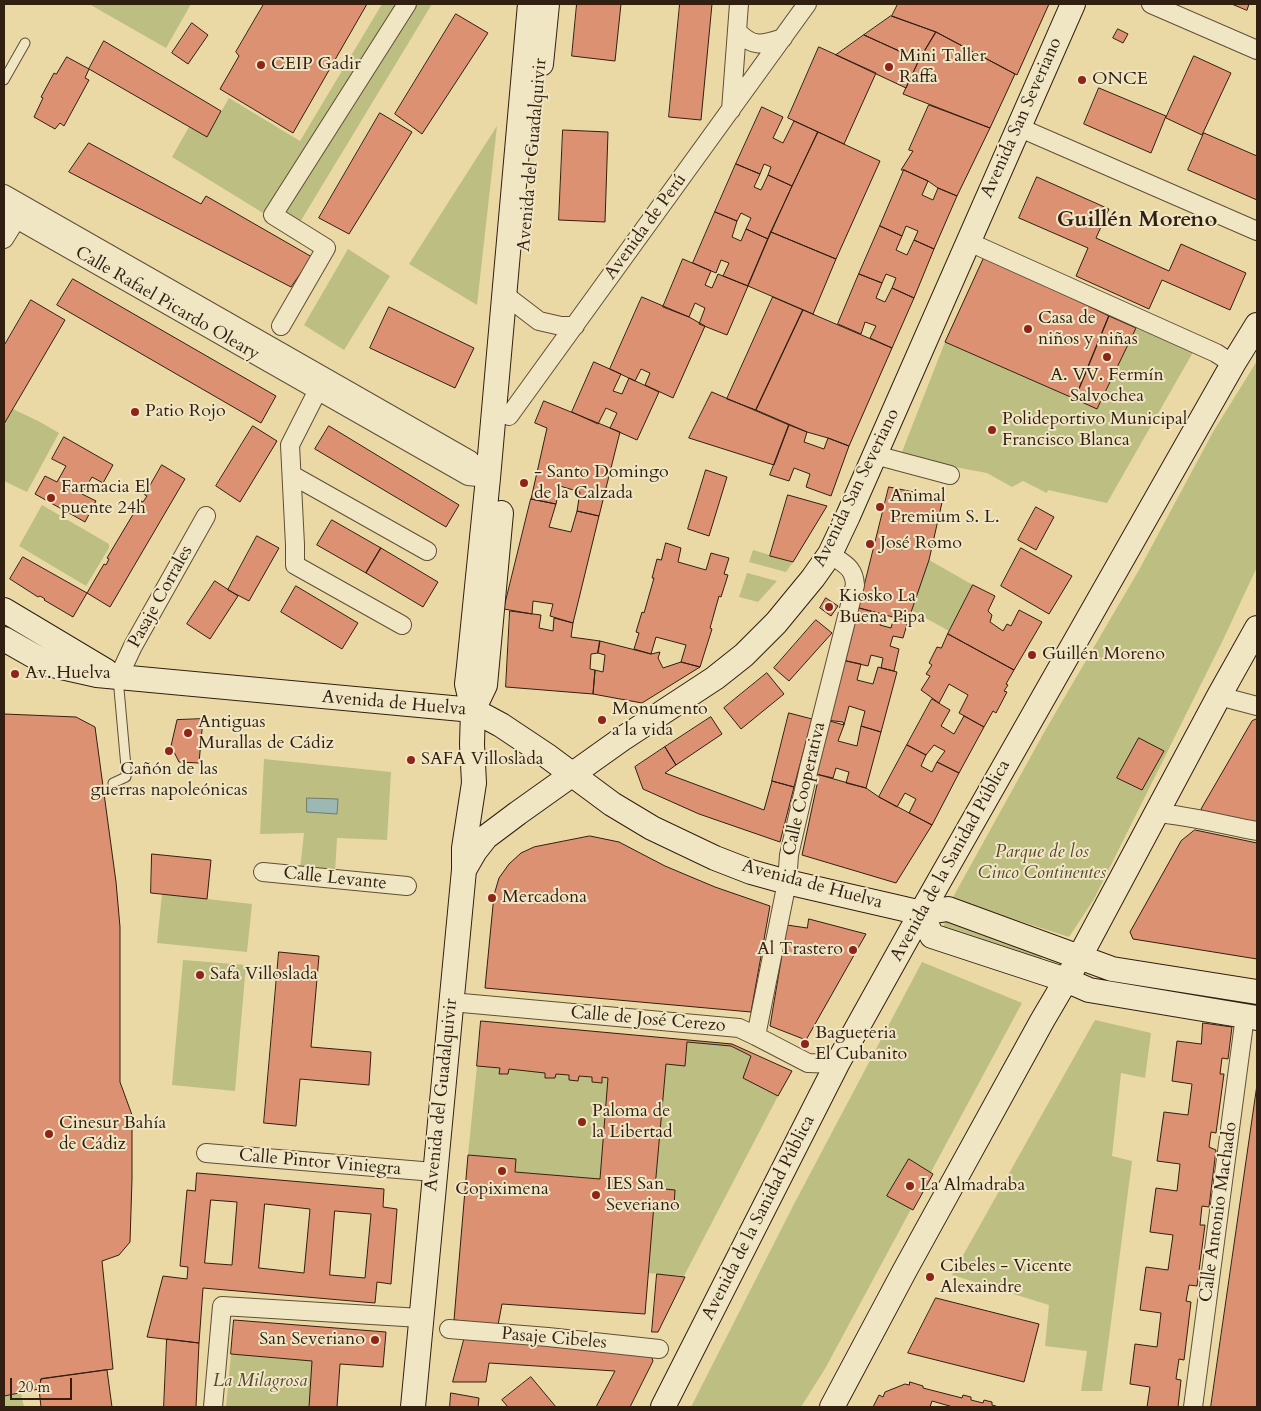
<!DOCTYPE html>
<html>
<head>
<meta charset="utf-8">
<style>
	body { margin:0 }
	#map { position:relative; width:1261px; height:1411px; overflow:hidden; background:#ead9a5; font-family:Cardo,serif }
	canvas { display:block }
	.frame { position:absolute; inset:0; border:5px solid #311f12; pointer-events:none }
	.scale { position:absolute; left:10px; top:1378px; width:62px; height:22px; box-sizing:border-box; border:2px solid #311f12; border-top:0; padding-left:6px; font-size:15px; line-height:18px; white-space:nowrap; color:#311f12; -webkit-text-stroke:4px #f1e6c4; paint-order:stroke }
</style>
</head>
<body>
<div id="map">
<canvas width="1261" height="1411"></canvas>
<div class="frame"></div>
<div class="scale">20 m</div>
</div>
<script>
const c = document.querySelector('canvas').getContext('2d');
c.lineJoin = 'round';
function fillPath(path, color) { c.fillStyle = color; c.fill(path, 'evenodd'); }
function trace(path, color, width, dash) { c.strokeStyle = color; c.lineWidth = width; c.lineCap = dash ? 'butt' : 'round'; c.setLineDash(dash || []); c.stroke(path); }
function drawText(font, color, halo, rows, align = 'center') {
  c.font = font + ' Cardo,serif'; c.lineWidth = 4; c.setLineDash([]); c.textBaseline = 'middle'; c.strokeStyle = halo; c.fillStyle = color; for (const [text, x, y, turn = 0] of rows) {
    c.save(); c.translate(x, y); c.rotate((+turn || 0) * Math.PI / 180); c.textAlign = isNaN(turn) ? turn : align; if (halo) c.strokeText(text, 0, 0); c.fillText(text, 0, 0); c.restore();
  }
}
fillPath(new Path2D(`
	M89 4H191L166 48Z
	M382 4H432L294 232 172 157 189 127 207 136 229 98 300 141Z
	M497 126 477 305 409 264Z
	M348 249 390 276 344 350 304 325Z
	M1136 328 1196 347 1107 503 1048 490 1047 493 1023 481 1012 487 987 473 900 457 945 342 1097 409Z
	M1257 361V567L1223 640 1094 899 1069 937 952 899 1046 729 1139 570 1213 432Z
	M13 409 40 422 59 433 27 492 4 481V424Z
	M42 505 109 544V548L86 586 19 546Z
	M753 550 793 562 786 572 749 562Z
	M929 560 973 585 949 631 911 610Z
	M747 573 777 581 758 602 739 597Z
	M264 759 391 772 387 840 337 838 335 872 300 869 304 833 260 834Z
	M162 894 252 904 247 952 157 943Z
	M947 918 1043 953 1041 962 943 927Z
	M183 960 246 965 235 1091 172 1085Z
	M922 962 1022 1003 826 1367 801 1407H691L793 1206Z
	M1095 1020 1151 1033 1145 1078 1121 1073 1112 1156 1132 1161 1102 1391H1081L1087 1351 1045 1346 1049 1305 952 1275Z
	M687 1042 731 1046 751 1056 744 1078 778 1096 684 1276 648 1273 654 1204 674 1205 675 1190 655 1188 666 1064 685 1066Z
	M477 1066 500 1068V1074H508L509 1069 545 1073V1078H555L556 1074 569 1075V1080L578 1081 579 1076 592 1077V1082L602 1083V1077L608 1078 600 1179 515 1172V1159L468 1155Z
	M231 1354 312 1361 309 1407H226Z
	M21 1393 24 1407H4V1396Z`), '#bdbe82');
const water = new Path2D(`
	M307 798 338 799 337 814 307 812Z`);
fillPath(water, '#9db7b3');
trace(water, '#727a73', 1);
const building = new Path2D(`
	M264 4H367L293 133 220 89 239 56 236 52Z
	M577 4H621L615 61 572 56Z
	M680 4H712L701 120 669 117Z
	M898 4H1049L1017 75 936 32 892 16Z
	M1232 4H1249L1247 10Z
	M456 14 488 33 422 134 395 114Z
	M891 16 936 32 919 60 864 35Z
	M192 23 208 35 188 64 172 53Z
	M1118 29 1128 34 1123 43 1113 38Z
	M936 32 1015 74 990 128 903 94 919 60Z
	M864 35 919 60 906 88 836 55Z
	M104 41 221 111 207 137 89 69Z
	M819 47 876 73 844 144 788 118Z
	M1194 56 1231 73 1202 135 1166 118Z
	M67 57 89 69 85 78 89 80 64 126 60 123 55 129 34 117 43 98 41 97 54 73 56 74Z
	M1081 76 1086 79 1083 84 1078 81Z
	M1099 88 1166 116 1151 153 1084 124Z
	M929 105 990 128 957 196 938 188 928 181 904 170H901L913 151 909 150Z
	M762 107 783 117 773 138 783 143 794 121 818 132 792 186 768 175 771 167 764 164 760 174 736 164Z
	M380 113 412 132 349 234 319 218Z
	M563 130 608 132 605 222 559 220Z
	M818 132 880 161 836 259 771 232Z
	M1204 133 1257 156V200L1188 170Z
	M89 143 201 204 206 196 312 257 291 287 69 172Z
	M736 164 760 174 754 187 761 190 768 175 792 186 768 239 746 229 751 218 741 213 737 221 715 212Z
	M904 170 928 181 922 195 933 200 938 188 957 196 934 249 914 240 918 231 906 226 902 236 880 226Z
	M1037 177 1109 209 1096 238 1169 271 1181 244 1246 273 1230 310 1162 280 1149 309 1076 276 1088 248 1019 218Z
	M715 212 737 221 732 237 741 241 746 229 768 239 748 286 723 276 729 263 721 260 716 273 693 263Z
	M880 226 902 236 896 250 907 255 914 240 934 249 914 298 892 288 896 278 886 274 882 283 859 274Z
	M771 232 836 259 813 314 748 286Z
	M989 258 1109 316 1075 399 945 342 983 259Z
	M683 259 711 271 705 285 712 288 718 274 748 286 727 335 699 324 705 308 695 303 689 317 663 307Z
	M859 274 882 283 876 298 885 302 892 288 914 298 892 348 870 338 876 326 865 322 861 334 838 324Z
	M73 279 276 396 261 423 57 305Z
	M642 297 689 317 705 326 673 398 645 385 650 373 641 369 635 381 610 369Z
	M773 297 803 310 756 410 727 399Z
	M31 300 65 320 4 424V346Z
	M389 307 474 348 455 388 370 348Z
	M803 310 892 348 849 446 828 438 807 432 756 410Z
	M1109 316 1136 328 1097 409 1075 399Z
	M594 362 621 374 613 391 622 394 629 378 659 392 637 440 610 428 617 413 606 408 598 424 572 412Z
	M712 392 789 425 774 465 689 438Z
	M544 401 620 432 599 516 577 511 580 492 560 486 556 504 531 499 547 428 535 423Z
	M789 425 807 432 804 442 824 449 828 438 849 446 831 496 806 487 810 474 794 468 789 481 770 475Z
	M253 426 277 441 240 502 216 486Z
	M329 426 459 505 446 527 315 449Z
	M64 437 113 465 103 483 92 477 82 494 96 501 85 522 35 494 45 476 57 482 66 466 52 459Z
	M162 465 185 479 110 607 87 593 104 564 106 565 109 559 107 558 141 501 143 502 147 496 145 495Z
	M706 470 727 477 709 536 688 529Z
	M889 487 943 498 929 560 908 621 859 608Z
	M788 495 827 506 793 562 770 556Z
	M531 499 556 504 549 527 571 532 577 511 599 516 573 623 550 616 553 604 533 601 532 614 504 609Z
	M1036 507 1054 517 1036 550 1018 540Z
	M332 520 381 548 366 573 317 545Z
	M257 536 279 548 249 601 228 590Z
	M666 543 681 548 678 562 706 570 711 553 729 558 724 574 728 575 721 597 719 596 710 628 712 629 700 667 681 662 686 645 656 637 651 654 634 649 639 633 636 632 642 612 644 613 654 578H652L657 559 661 560Z
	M381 548 438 582 423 607 366 573Z
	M1021 548 1072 576 1049 614 1001 586Z
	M23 557 87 593 73 617 44 600 45 599 40 596 38 597 10 579Z
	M215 581 238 596 210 639 187 624Z
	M973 585 995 596 988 611 992 615 990 622 1003 631 1007 624 1011 626 1019 610 1042 622 1014 670 948 634Z
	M296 586 358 623 342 649 281 612Z
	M826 598 838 606 831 616 820 608Z
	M859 608 882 614 880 625 891 628 894 617 908 621 903 638 893 636 890 646 899 649 894 671 881 668 883 658 871 655 868 666 846 661Z
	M510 611 541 615 539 628 553 631 554 618 573 623 571 637 600 641 598 653 591 654 590 669 595 670 593 694 506 687Z
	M816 620 832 633 789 681 774 668Z
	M948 634 1014 670 1006 684 1008 685 1004 691 1007 692 996 713 993 711 984 727 959 713 968 695 949 684 939 703 921 690 930 676 926 674 932 665 929 663 937 647 941 648Z
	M600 641 651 654 660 652 658 658 663 668 681 662 700 667 642 703 593 694 595 670 603 672 605 655 598 653Z
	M842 660 861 664 857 680 873 684 878 667 897 672 881 732 861 726 865 711 849 706 844 725 826 720Z
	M767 673 784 694 741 729 724 708Z
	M932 699 950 710 941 726 954 734 964 716 984 727 959 773 937 762 945 751 934 745 926 755 907 745Z
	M789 713 812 719 794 787 772 781Z
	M4 714 76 717 95 727 116 882 120 927V1082L132 1115V1179L130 1242 119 1255 102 1261 113 1369 41 1379 39 1389 4 1396Z
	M711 717 722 734 676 765 665 747Z
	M203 719 199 763 179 762 171 746 177 720Z
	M1257 719V826L1207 815 1201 809 1252 721Z
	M826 720 843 722 844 725 838 741 857 746 861 726 881 732 866 788 846 783 849 772 836 768 833 778 816 774Z
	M1139 738 1164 751 1142 790 1117 778Z
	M907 745 926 755 921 766 932 772 937 762 959 773 932 825 909 813 916 799 905 793 897 807 879 797Z
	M665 747 676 765 665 773 764 810 772 781 794 787 780 842 699 814 643 789 635 767Z
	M816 774 866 788 879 797 932 825 896 883 802 855 818 780Z
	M1195 830 1257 843V959L1133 939 1130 932 1181 841Z
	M590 836 619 842 665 866 715 887 770 906 751 1012 485 988 494 895 499 878 509 864 521 853 534 847Z
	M152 854 211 860 207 899 151 893Z
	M809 919 866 934 806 1040 770 1026 787 925 807 928Z
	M279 952 319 956 311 1047 371 1052 369 1085 300 1079 296 1126 264 1123Z
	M481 1021 732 1044 792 1071 778 1096 743 1078 751 1056 731 1046 687 1042 685 1066 666 1064 655 1188 675 1190 674 1206 654 1204 645 1314 502 1304 498 1325 454 1320 468 1155 516 1159 515 1172 600 1179 608 1078 602 1077V1083L592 1082V1077L579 1076 578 1081 569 1080V1075L556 1074 555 1078H545V1073L509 1069 508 1074H499L500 1068 477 1066Z
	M1203 1023 1232 1027 1228 1059 1222 1058 1220 1074H1224L1216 1133 1211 1132 1209 1147 1216 1150 1209 1207 1202 1206 1200 1225H1205L1197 1286 1189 1285 1186 1301 1191 1302 1184 1360 1179 1359 1176 1379 1181 1380 1178 1407H1147L1150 1387 1130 1384 1135 1344 1157 1347 1161 1313 1140 1310 1146 1267 1168 1270 1173 1235 1150 1232 1156 1188 1177 1191 1180 1164 1157 1161 1164 1112 1188 1115 1192 1084 1172 1081 1177 1041 1201 1044Z
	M1257 1085V1407H1211Z
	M909 1159 933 1174 913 1210 887 1196Z
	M197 1173 384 1189 383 1207 397 1209 391 1284 377 1282 375 1303 203 1288 199 1343 147 1337 163 1276 187 1279 188 1267 180 1266 187 1190 195 1191ZM211 1200 237 1202 232 1265 205 1263ZM265 1204 310 1209 304 1273 259 1268ZM335 1211 371 1214 365 1278 330 1275Z
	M657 1274 685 1277 658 1332H652Z
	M936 1298 1039 1324 1024 1382 908 1353Z
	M234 1320 386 1332 383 1367 340 1364 337 1407H309L312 1361 231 1354Z
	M465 1336 651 1355 653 1361 630 1407H596L615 1371 489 1363 486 1382H453Z
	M167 1339 199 1343 196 1407H164Z
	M107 1370 112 1407H41L39 1389 41 1379Z
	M531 1377 556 1407H508L502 1400Z
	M910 1382 923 1386V1388L962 1398 963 1395 971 1397V1400L983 1403 984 1400 992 1402V1405L999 1407H953L932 1401 930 1407H873L879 1395 883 1397 885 1392 905 1384 909 1385Z
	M451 1393 479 1398 478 1407H450Z`);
fillPath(building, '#dd9173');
trace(building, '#311f12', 1);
const lane = new Path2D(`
	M4 80 25 43
	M113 783 126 777V767L118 678`);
const street = new Path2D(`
	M1151 4 1257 50
	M737 31C753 48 762 45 783 38
	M731 110 739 4
	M1018 127 1257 231
	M4 194 470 460 488 478
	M4 212 468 476 488 478
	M4 239 22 210
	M969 242 1216 353 1233 364
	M505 295 539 321 561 326H575
	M281 326 326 248 273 215 407 4
	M322 382 290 445 295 545V565L402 625
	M509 416 807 4
	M875 455 950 475
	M292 475 427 551
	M118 678 133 646 206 516
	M1219 696 1257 706
	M1157 813C1191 816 1224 825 1257 831
	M263 872 407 886
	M451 1002 739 1028 756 1036 808 1063 837 1064
	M756 1036 787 882 789 855 809 768 855 585C854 567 844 564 830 554
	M206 1153 434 1172
	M449 1329 548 1337 659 1349
	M213 1407 222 1306 421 1318
	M1193 1407 1245 1016`);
const secondary = new Path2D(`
	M541 64 547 4
	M4 610 106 671
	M4 639 48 664 97 675 473 710 501 725 546 755 612 804 652 828 715 858 751 872 787 882 900 908 921 913 948 909 1112 969 1257 992
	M473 710 485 685 501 513
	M464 870 475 851 486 837 518 813 622 739 715 678 744 655 776 623 813 578 830 554 848 516 1073 4
	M921 913 932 936 1066 980 1089 990 1257 1018
	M413 1407 464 870V848L474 783 472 744 473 710 467 684 469 666 488 478 530 4
	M663 1407 837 1064 921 913 1233 364 1257 325
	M832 1407 905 1270 1042 1021 1079 958 1219 696 1257 628`);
trace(lane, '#5f4e37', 11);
trace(street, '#5f4e37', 20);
trace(secondary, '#311f12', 26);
trace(lane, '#f1e6c4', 9);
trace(street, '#f1e6c4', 18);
trace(secondary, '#f1e6c4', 24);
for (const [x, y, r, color] of [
	[261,65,5,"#8f2418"],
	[889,67,5,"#8f2418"],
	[1082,80,5,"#8f2418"],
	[1028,329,5,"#8f2418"],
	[1107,357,5,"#8f2418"],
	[135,412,5,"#8f2418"],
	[992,430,5,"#8f2418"],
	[524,483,5,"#8f2418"],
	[51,498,5,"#8f2418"],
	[880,507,5,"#8f2418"],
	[870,544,5,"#8f2418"],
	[829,607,5,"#8f2418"],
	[1032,655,5,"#8f2418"],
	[15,674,5,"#8f2418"],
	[602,720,5,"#8f2418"],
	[188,733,5,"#8f2418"],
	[169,751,5,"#8f2418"],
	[411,760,5,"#8f2418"],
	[492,898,5,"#8f2418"],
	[853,950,5,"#8f2418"],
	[200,975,5,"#8f2418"],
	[805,1044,5,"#8f2418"],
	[582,1122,5,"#8f2418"],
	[49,1134,5,"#8f2418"],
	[502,1171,5,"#8f2418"],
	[910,1186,5,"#8f2418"],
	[596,1195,5,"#8f2418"],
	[930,1277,5,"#8f2418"],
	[375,1340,5,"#8f2418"]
]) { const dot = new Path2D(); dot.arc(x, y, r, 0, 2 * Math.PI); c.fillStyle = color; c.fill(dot); trace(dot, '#f1e6c4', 2); }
drawText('18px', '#311f12', '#f1e6c4', [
	["Mini Taller",899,57],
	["Raffa",899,78],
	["CEIP Gadir",271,65],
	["ONCE",1092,80],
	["Casa de",1038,319],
	["niños y niñas",1038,340],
	["A. VV. Fermín",1107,376,"center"],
	["Salvochea",1107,397,"center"],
	["Patio Rojo",145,412],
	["Polideportivo Municipal",1002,420],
	["Francisco Blanca",1002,441],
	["- Santo Domingo",534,473],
	["de la Calzada",534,494],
	["Farmacia El",61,488],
	["puente 24h",61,509],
	["Animal",890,497],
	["Premium S. L.",890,518],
	["José Romo",880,544],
	["Kiosko La",839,597],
	["Buena Pipa",839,618],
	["Guillén Moreno",1042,655],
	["Av. Huelva",25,674],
	["Monumento",612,710],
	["a la vida",612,731],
	["Antiguas",198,723],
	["Murallas de Cádiz",198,744],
	["SAFA Villoslada",421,760],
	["Cañón de las",169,770,"center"],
	["guerras napoleónicas",169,791,"center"],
	["Mercadona",502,898],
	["Al Trastero",843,950,"right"],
	["Safa Villoslada",210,975],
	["Bagueteria",815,1034],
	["El Cubanito",815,1055],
	["Paloma de",592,1112],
	["la Libertad",592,1133],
	["Cinesur Bahía",59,1124],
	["de Cádiz",59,1145],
	["IES San",606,1185],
	["Severiano",606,1206],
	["La Almadraba",920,1186],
	["Copiximena",502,1190,"center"],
	["Cibeles - Vicente",940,1267],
	["Alexaindre",940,1288],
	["San Severiano",365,1340,"right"]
], 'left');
drawText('18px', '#311f12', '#f1e6c4', [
	["Avenida San Severiano",1022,118,-66],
	["Avenida del Guadalquivir",533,155,-85],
	["Avenida de Perú",646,227,-54],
	["Calle Rafael Picardo Oleary",167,304,30],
	["Avenida San Severiano",857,488,-64],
	["Pasaje Corrales",161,597,-61],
	["Avenida de Huelva",394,704,5],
	["Calle Cooperativa",805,789,-77],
	["Avenida de la Sanidad Pública",951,861,-61],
	["Calle Levante",335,879,6],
	["Avenida de Huelva",812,885,15],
	["Calle de José Cerezo",648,1020,5],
	["Avenida del Guadalquivir",442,1095,-84],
	["Calle Pintor Viniegra",320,1163,5],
	["Calle Antonio Machado",1219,1212,-82],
	["Avenida de la Sanidad Pública",759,1218,-63],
	["Pasaje Cibeles",554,1339,5]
]);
drawText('italic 18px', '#54472e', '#f1e6c4', [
	["Parque de los",1042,853],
	["Cinco Continentes",1042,874],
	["La Milagrosa",260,1382]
]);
drawText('bold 22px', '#311f12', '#f1e6c4', [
	["Guillén Moreno",1137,221]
]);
</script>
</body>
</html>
